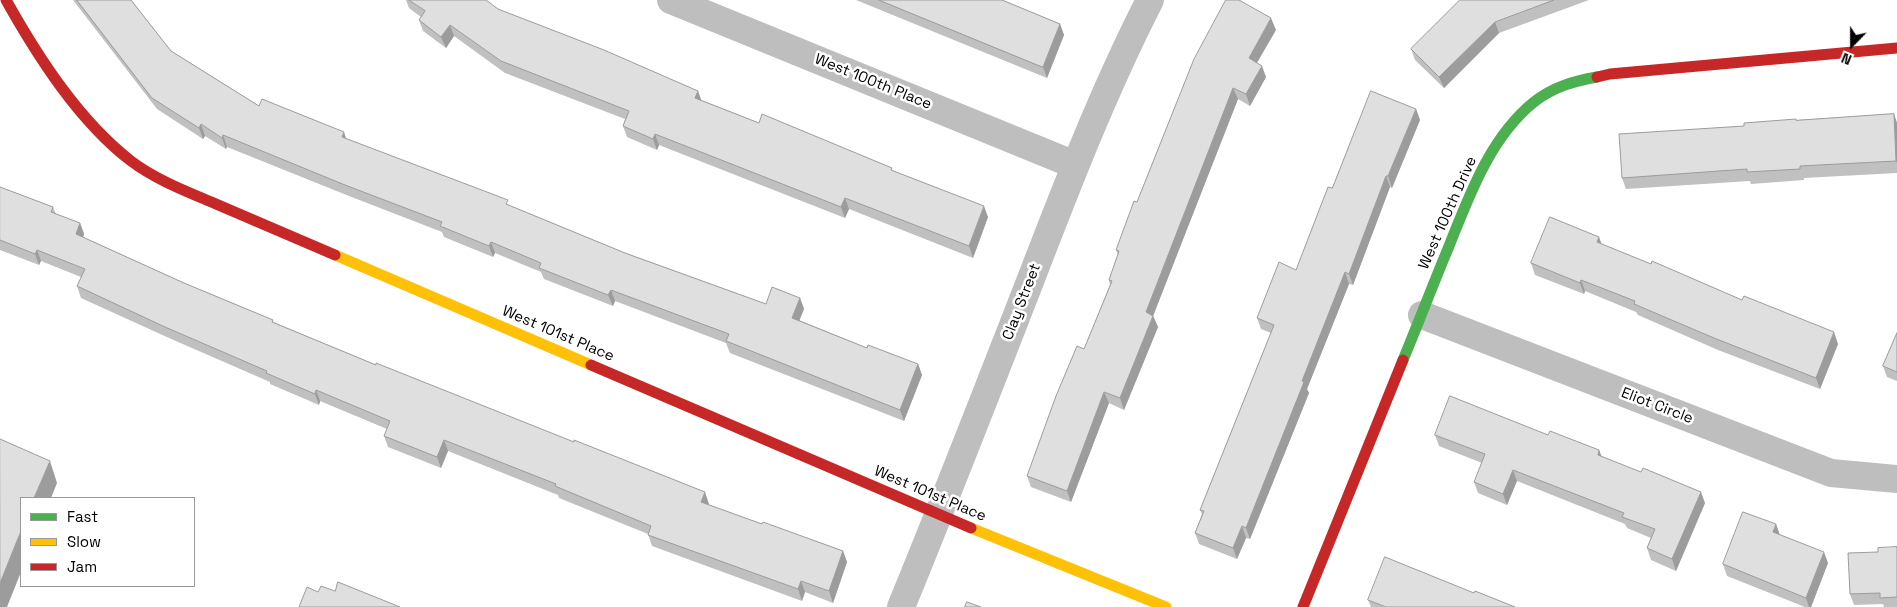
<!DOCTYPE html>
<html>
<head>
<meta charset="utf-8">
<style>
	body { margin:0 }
	#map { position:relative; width:1897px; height:607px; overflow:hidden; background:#fff; font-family:"Space Grotesk",sans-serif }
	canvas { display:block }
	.legend { position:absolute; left:20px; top:497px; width:175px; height:90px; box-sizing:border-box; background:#fff; border:1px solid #999; margin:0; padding:6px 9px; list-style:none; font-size:15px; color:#000 }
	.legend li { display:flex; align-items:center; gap:10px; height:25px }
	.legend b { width:25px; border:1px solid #999 }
	.north { position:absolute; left:1827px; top:20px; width:50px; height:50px; -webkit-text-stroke:4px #fff; paint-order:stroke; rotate:202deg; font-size:14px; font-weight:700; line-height:20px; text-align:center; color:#000 }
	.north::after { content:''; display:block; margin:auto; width:18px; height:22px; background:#000; clip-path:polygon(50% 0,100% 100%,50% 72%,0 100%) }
</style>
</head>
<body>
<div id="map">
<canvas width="1897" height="607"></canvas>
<ul class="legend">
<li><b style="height:6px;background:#4caf50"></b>Fast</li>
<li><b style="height:6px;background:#ffc107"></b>Slow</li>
<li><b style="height:6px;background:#c62828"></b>Jam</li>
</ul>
<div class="north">N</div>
</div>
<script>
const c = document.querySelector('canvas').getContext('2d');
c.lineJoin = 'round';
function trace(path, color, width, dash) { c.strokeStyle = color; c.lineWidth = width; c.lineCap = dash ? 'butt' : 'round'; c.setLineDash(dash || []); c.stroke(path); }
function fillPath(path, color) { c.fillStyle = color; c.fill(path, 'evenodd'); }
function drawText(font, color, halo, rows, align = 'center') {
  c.font = font + ' "Space Grotesk",sans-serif'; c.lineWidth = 5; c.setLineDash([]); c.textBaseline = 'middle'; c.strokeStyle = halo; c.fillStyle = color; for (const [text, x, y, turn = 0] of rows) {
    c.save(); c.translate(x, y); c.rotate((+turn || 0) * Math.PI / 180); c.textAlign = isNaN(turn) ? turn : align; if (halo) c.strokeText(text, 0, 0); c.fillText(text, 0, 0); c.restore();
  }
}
trace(new Path2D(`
	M671 0 1075 165
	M1422 315 1831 473 1897 479
	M901 607C945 500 987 392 1029 284 1066 188 1103 92 1150 0`), '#bebebe', 28);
trace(new Path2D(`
	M1403 360C1418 324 1432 287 1447 251 1468 199 1489 138 1534 102 1553 87 1574 81 1597 77`), '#4caf50', 11);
trace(new Path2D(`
	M335 255 591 365
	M971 528 1166 607`), '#ffc107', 11);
trace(new Path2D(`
	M6 0C38 57 79 121 131 161 156 180 188 192 216 204 256 221 295 238 335 255
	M1597 77 1610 74 1897 48
	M591 365 971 528
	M1303 607 1403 360`), '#c62828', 11);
fillPath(new Path2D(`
	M73 0H131L171 51 259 106 346 139 625 253 766 304 800 298 804 309 799 320 867 348 918 364 922 375 904 421 730 353 726 343 615 301 613 306 544 279 541 272 495 253 493 257 444 237 442 232 349 196 227 147 226 149 205 136 203 139 157 109Z
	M406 0H486L498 9 698 91 701 100 759 123 893 171 988 217 973 258 849 209 845 218 659 145 657 150 627 137 623 126 625 119 505 73 454 36 446 48 423 31 419 20 421 17 409 8Z
	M856 0H1002L1060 24 1064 35 1047 78Z
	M1460 0H1589L1499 33 1444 88 1415 60 1411 49Z
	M1276 30 1257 63 1266 77 1250 106 1238 99 1153 315 1158 327 1124 410 1109 403 1071 502 1031 487 1027 476 1084 349 1110 285 1109 280 1118 255 1116 250 1137 202Z
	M1416 109 1420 120 1392 188 1390 187 1353 285 1349 284 1307 389 1309 393 1250 539 1246 538 1237 559 1199 544 1195 533 1202 514 1200 510 1271 333 1261 329 1257 318 1296 270 1332 188Z
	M1894 114 1897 123V173L1804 178V180L1751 184 1750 181 1626 189 1622 178 1744 126 1797 120Z
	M0 187 53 207 56 214 80 223 84 234 83 237 184 283 273 320V322L709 504 708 505 762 524 843 551 847 562 833 603 805 592 802 601 652 546 648 534 559 498 558 495 448 451 441 468 388 447 384 436 387 429 320 401 319 405 270 384V382L169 338 81 298 77 286 81 277 41 261 39 265 0 250Z
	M1602 244 1838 344 1820 389 1718 350 1638 315 1636 312 1585 291 1584 294 1535 275 1531 263Z
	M1897 333V381L1887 377 1883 366Z
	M1435 435H1548L1599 450 1602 457 1705 503 1676 571 1651 560 1647 548 1651 538 1627 528 1625 524 1517 481 1507 505 1478 493 1474 482 1482 463 1439 446Z
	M1776 524 1780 535 1828 563 1811 607H1805L1727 576 1723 564Z
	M1897 547V607H1884L1883 604 1854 605 1850 594 1878 552Z
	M1474 593 1515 607H1371L1368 600Z`), '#c0c0c0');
fillPath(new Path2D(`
	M1271 18 1276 30 1253 69 1249 58Z
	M1495 22 1499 33 1444 88 1439 77Z
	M1060 24 1064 35 1047 78 1043 67Z
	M450 25 454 36 446 48 441 37Z
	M1262 66 1266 77 1250 106 1246 94Z
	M1233 88 1238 99 1150 324 1146 312Z
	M698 91 702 102 695 98Z
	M1416 109 1420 120 1392 188 1388 176Z
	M1894 114 1897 123V163L1896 161Z
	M201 124 205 136 203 139 199 128Z
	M344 132 348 144 342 137Z
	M655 134 659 145 657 150 653 139Z
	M223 135 227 147 226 149 222 138Z
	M1386 176 1390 187 1353 285 1349 274Z
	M845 198 849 209 845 218 841 207Z
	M984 206 988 217 973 258 969 246Z
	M80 223 84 234 80 245 76 234Z
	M1599 237 1603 248 1597 242Z
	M491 242 495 253 493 257 489 246Z
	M37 250 41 261 39 265 35 254Z
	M1345 272 1349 284 1307 389 1309 393 1250 539 1246 528 1302 381Z
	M1581 280 1585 291 1584 294 1580 283Z
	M611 290 615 301 613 306 608 295Z
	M800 298 804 309 796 329 792 318Z
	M1153 316 1158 327 1124 410 1120 398Z
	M1834 332 1838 344 1820 389 1816 378Z
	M918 364 922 375 904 421 900 410Z
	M316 390 320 401 319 405 315 394Z
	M1104 392 1109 403 1071 502 1067 491Z
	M444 440 448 451 441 468 437 457Z
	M1599 450 1603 461 1598 455Z
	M50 461 57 483 51 498H34Z
	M1513 470 1517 481 1507 505 1503 494Z
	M705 492 709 504 705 513 701 502Z
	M1701 492 1705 503 1676 571 1672 559Z
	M1776 524 1780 536 1773 532Z
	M1242 526 1246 538 1237 559 1233 548Z
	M21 531V572L7 607H0V583Z
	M843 551 847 562 833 603 829 591Z
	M1824 552 1828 563 1811 607H1809L1806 598Z
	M801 581 805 592 802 601 798 589Z`), '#9c9c9c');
const building = new Path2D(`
	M77 0H131L171 51 259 106 262 99 344 132 342 137 508 200 506 204 625 253 766 304 772 287 800 298 792 318 867 348 868 345 918 364 900 410 726 341 729 334 611 290 608 295 539 268 541 263 491 242 489 246 440 226 442 222 345 185 223 135 222 138 201 124 199 128 152 98Z
	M409 0H486L498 9 604 50 698 91 695 98 759 123 762 114 892 168 891 170 984 206 969 246 845 198 841 207 655 134 653 139 623 126 629 111 501 61 450 25 441 37 419 20 425 11Z
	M879 0H1002L1060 24 1043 67Z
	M1226 0H1239L1271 18 1249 58 1262 66 1246 94 1233 88 1146 312 1153 316 1120 398 1104 392 1067 491 1027 476 1056 396 1077 346 1084 349 1112 281 1109 280 1119 251 1116 250 1134 201 1137 202 1194 59Z
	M1460 0H1554L1495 22 1439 77 1411 49Z
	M1371 91 1416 109 1388 176H1386L1349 274 1345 272 1302 381 1304 382 1246 528 1242 526 1233 548 1195 533 1204 511 1200 510 1274 325 1257 318 1279 262 1296 270 1328 187 1332 188Z
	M1894 114 1896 161 1800 166V169L1747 172V169L1622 178 1619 134 1744 126V123L1796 119V120Z
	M0 187 53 207 51 212 80 223 76 234 184 283 273 320 272 322 376 365V363L574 442V440L705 492 701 502 762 524 763 522 843 551 829 591 801 581 798 589 648 535 651 526 555 486 556 484 444 440 437 457 384 436 390 421 316 390 315 394 266 373 267 371 165 327 77 286 85 269 37 250 35 254 0 240Z
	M1550 217 1599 237 1597 242 1651 264 1652 261 1742 300 1744 296 1834 332 1816 378 1714 338 1634 304 1635 301 1581 280 1580 283 1531 263Z
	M1897 333V372L1883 366Z
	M1450 396 1548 435 1550 431 1599 450 1598 455 1641 472 1643 468 1701 492 1672 559 1647 548 1655 529 1622 517 1624 513 1513 470 1503 494 1474 482 1485 454 1435 435Z
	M0 439 50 461 34 498H21V531L0 583Z
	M1743 512 1776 524 1773 532 1824 552 1806 598 1723 564Z
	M1897 547V597L1880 598V593L1850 594 1848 553 1878 552V548Z
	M1385 557 1474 593 1475 591 1515 607H1386L1368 600Z
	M338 582 400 607H299L307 587 318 592 321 586 335 591Z
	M967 602 981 607H965Z`);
fillPath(building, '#dfdfdf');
trace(building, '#9c9c9c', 1);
drawText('15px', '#000', '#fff', [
	["West 100th Place",873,82,22],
	["West 100th Drive",1448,213,-66],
	["Clay Street",1022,302,-69],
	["West 101st Place",558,334,23],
	["Eliot Circle",1657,406,21],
	["West 101st Place",930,494,23]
]);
</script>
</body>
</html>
